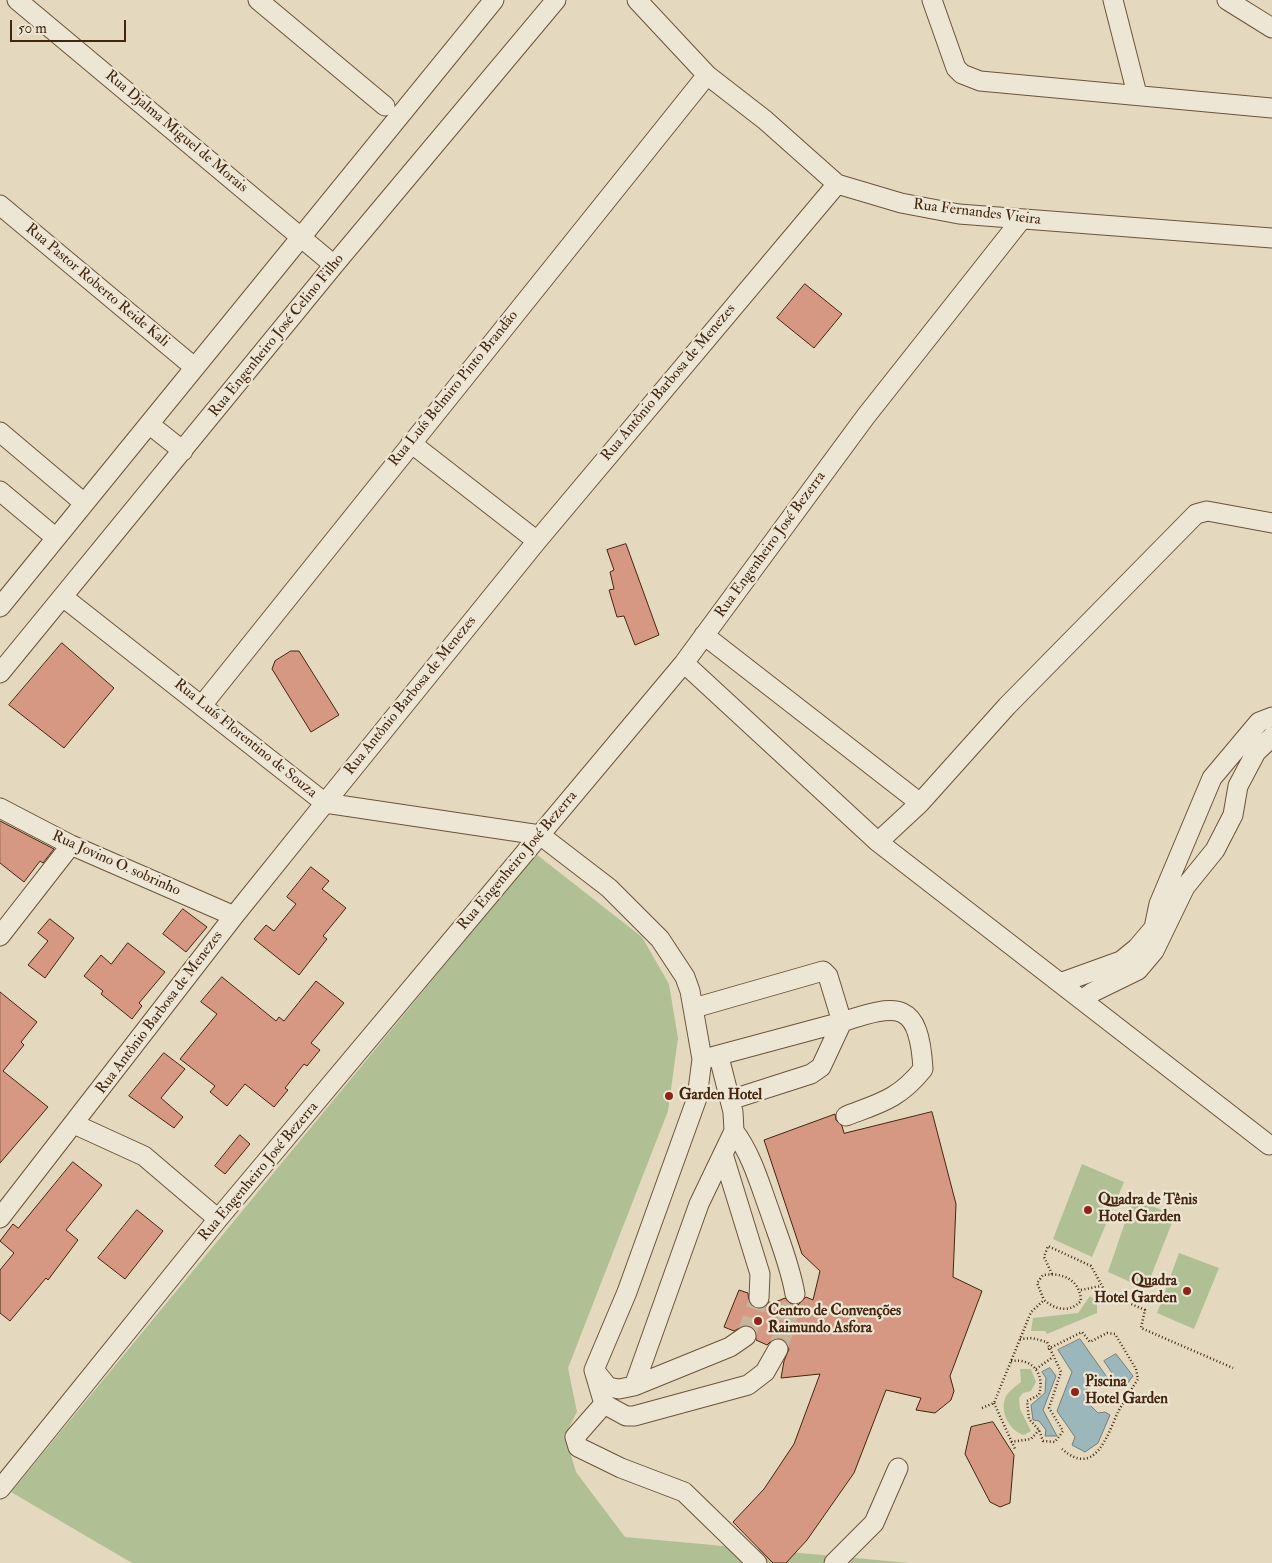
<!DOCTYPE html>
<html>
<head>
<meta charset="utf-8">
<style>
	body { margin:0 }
	#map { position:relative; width:1272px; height:1563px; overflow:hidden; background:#e4d9be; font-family:"IM FELL Double Pica",serif }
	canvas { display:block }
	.scale { position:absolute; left:10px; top:20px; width:116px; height:22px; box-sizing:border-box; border:2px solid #44260e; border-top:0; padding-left:6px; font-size:15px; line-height:18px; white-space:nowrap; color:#44260e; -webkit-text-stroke:4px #ede6d5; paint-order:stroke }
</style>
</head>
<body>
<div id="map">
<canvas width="1272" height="1563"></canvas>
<div class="scale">50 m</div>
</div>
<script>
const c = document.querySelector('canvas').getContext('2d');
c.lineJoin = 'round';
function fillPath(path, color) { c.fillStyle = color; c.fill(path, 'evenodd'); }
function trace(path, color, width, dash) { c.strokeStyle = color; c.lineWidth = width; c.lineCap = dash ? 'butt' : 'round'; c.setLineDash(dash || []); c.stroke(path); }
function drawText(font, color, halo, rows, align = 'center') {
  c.font = font + ' "IM FELL Double Pica",serif'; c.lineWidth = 4.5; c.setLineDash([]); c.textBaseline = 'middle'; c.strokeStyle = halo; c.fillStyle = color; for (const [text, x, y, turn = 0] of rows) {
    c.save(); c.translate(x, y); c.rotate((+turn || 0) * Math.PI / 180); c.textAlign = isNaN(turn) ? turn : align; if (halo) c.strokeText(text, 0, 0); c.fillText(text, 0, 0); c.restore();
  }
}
fillPath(new Path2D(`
	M536 854 642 937 669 984 678 1038 668 1111 568 1368 577 1412 565 1435 576 1472 625 1537 910 1563H132L11 1492Z
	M1082 1164 1124 1182 1092 1257 1053 1239Z
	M1133 1199 1175 1215 1146 1289 1108 1272Z
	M1179 1253 1219 1268 1194 1329 1157 1313Z
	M1090 1296 1097 1302V1313L1047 1334 1045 1331H1031L1033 1318 1078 1313Z
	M1020 1369H1031L1036 1382 1031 1391 1023 1393 1019 1398 1020 1409 1031 1431 1024 1435C1009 1431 999 1411 1006 1396 1009 1391 1016 1386 1021 1382Z`), '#b0c094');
const water = new Path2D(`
	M1080 1339 1109 1380 1088 1385 1084 1399 1098 1413 1105 1412 1110 1415 1098 1443 1085 1452 1072 1445 1075 1437 1057 1411 1072 1372 1058 1350Z
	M1116 1354 1133 1376 1127 1384 1114 1376 1104 1361Z
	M1050 1368 1056 1376 1043 1410 1057 1436H1045L1046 1430 1039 1421 1033 1420 1031 1405 1045 1393 1046 1378 1042 1372Z`);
fillPath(water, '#9bb7bc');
trace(water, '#787d76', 1);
const building = new Path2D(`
	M805 284 842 314 814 348 777 318Z
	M626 544 659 635 635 645 624 616 617 617 609 590 614 589 610 572 614 570 607 550Z
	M62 643 114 688 64 748 9 705Z
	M291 651H299L339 715 311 732 272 669 275 661Z
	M0 821 54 849 43 863 40 861 24 882 0 863Z
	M311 867 329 881 322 889 346 908 323 936 327 939 299 975 254 939 266 925 274 931 296 904 287 897Z
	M183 909 207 927 186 952 163 934Z
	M50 919 74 938 45 978 28 965 48 941 38 933Z
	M128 943 165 972 139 1003 142 1006 132 1019 101 994 103 991 84 976 101 955 111 964Z
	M222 977 276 1021 279 1017 284 1021 316 981 344 1003 311 1043 320 1050 307 1066 304 1064 285 1088 288 1090 274 1107 245 1084 227 1106 210 1092 215 1086 180 1059 217 1014 201 1002Z
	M0 992 37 1022 21 1042 24 1045 3 1071 48 1107 0 1163Z
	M164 1053 185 1069 161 1098 183 1117 174 1128 129 1096Z
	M932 1112 956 1204 953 1277 982 1291 950 1376 954 1391 951 1400 935 1413 916 1410 921 1398 886 1390 854 1473 807 1540 786 1563H773L733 1522 764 1489 794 1444 820 1374 781 1378 784 1361 789 1349 784 1340 773 1339 767 1345 756 1340 755 1330 750 1326 745 1325 734 1331 724 1327 739 1290 748 1293 749 1304 758 1309 765 1308 769 1302 773 1303 785 1298 791 1304 798 1305 806 1297 813 1300 820 1271 802 1254 764 1140 835 1114 836 1120 842 1126 844 1133Z
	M240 1135 250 1144 225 1174 215 1166Z
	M73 1162 102 1185 66 1230 78 1240 48 1280 46 1278 10 1321 0 1313V1270L14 1253 0 1241 13 1224 18 1228Z
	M137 1210 163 1231 125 1279 98 1258Z
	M993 1422 1014 1455 1010 1503 1000 1507 990 1502 965 1454 971 1427Z`);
fillPath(building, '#d69783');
trace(building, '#44260e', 1);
trace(new Path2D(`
	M746 1336 759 1298
	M778 1349 795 1294`), '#c4b59b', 19, [19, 9]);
const minor = new Path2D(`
	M17 0 334 265
	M258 0 385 106
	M637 0 707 75 765 120 837 184 901 203 959 214 1272 238
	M932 0 956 68 962 74 980 81 1272 108
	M1113 0 1137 94
	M1227 0 1272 28
	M0 205 194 367
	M149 424 183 451
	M0 432 84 503
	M411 443 537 541
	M0 491 56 538
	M63 597 325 803 540 835 609 888 660 939 685 977 690 991 702 1059 697 1098 627 1292 594 1370 604 1404 626 1416H634L748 1385 765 1372 778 1349
	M0 607 494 0
	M704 635 920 803
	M684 663 878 842
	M0 673 334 265 556 0
	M203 704 707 75
	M0 808 71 845 234 916
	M0 936 71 845
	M1060 983 1121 961 1137 948 1154 928 1159 904 1212 778 1259 722 1272 717
	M1082 1000 1093 992 1138 970 1154 951 1185 887 1215 850 1233 815 1238 786 1256 752 1272 737
	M694 1008 823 971 828 976 842 1022 708 1058
	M730 1100 811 1074 821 1067 842 1022C899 1003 919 1001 923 1069 899 1099 880 1103 846 1116
	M74 1124 144 1156 218 1219
	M734 1131C752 1155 760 1185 770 1212 779 1239 790 1265 795 1294
	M1269 1145 878 842 920 803 1007 706 1196 514 1207 511 1272 523
	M723 1154 760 1274 759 1298
	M0 1218 234 916 325 803 537 541 837 184
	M595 1371 608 1387 619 1389 634 1386 730 1347 746 1336
	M634 1386 699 1204 734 1131 733 1112 719 1057
	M604 1404 575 1437 578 1447 621 1468 684 1492 757 1563
	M0 1489 218 1219 684 663 866 416 1021 220
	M834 1563 874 1523 898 1468`);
trace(minor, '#6c533a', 21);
trace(new Path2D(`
	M1052 1274 1044 1257 1048 1246 1091 1266 1106 1293 1145 1310 1141 1328 1233 1368
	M1081 1290 1101 1286
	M1048 1349 1082 1332 1090 1342 1107 1333 1115 1334 1136 1369 1138 1379C1131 1390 1124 1401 1118 1412 1107 1436 1095 1478 1062 1449
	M1011 1361C1033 1358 1045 1374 1039 1395L1027 1401 1029 1419 1039 1430 1043 1441 1055 1442 1063 1431 1049 1408 1061 1372 1047 1342 1032 1338 1020 1339
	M1036 1369 1053 1357
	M994 1403 1015 1449
	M982 1408 994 1403 1031 1312 1044 1300C1056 1310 1069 1313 1081 1301 1080 1280 1063 1272 1043 1275L1037 1283 1044 1300
	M1011 1442 1031 1439 1039 1430`), '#44260e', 2.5, [1, 2.5]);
trace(minor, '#ede6d5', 19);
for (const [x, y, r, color] of [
	[669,1096,5,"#8f2418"],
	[1088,1210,5,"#8f2418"],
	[1187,1291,5,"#8f2418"],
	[758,1321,5,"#8f2418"],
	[1075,1392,5,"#8f2418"]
]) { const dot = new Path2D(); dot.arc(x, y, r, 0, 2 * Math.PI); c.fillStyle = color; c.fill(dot); trace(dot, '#ede6d5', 2); }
drawText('15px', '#44260e', '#ede6d5', [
	["Rua Djalma Miguel de Morais",176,132,40],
	["Rua Fernandes Vieira",977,213,7],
	["Rua Pastor Roberto Reide Kali",97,286,40],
	["Rua Engenheiro José Celino Filho",277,336,-51],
	["Rua Antônio Barbosa de Menezes",669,383,-50],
	["Rua Luís Belmiro Pinto Brandão",454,389,-51],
	["Rua Engenheiro José Bezerra",771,545,-54],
	["Rua Antônio Barbosa de Menezes",411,696,-51],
	["Rua Luís Florentino de Souza",245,739,39],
	["Rua Engenheiro José Bezerra",518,861,-50],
	["Rua Jovino O. sobrinho",116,864,24],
	["Rua Antônio Barbosa de Menezes",160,1013,-53],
	["Rua Engenheiro José Bezerra",259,1172,-50]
]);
drawText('bold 15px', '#44260e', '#ede6d5', [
	["Garden Hotel",679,1096],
	["Quadra de Tênis",1098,1201],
	["Hotel Garden",1098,1218],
	["Quadra",1177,1282,"right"],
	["Hotel Garden",1177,1299,"right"],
	["Centro de Convenções",768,1312],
	["Raimundo Asfora",768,1329],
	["Piscina",1085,1383],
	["Hotel Garden",1085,1400]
], 'left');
</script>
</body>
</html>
